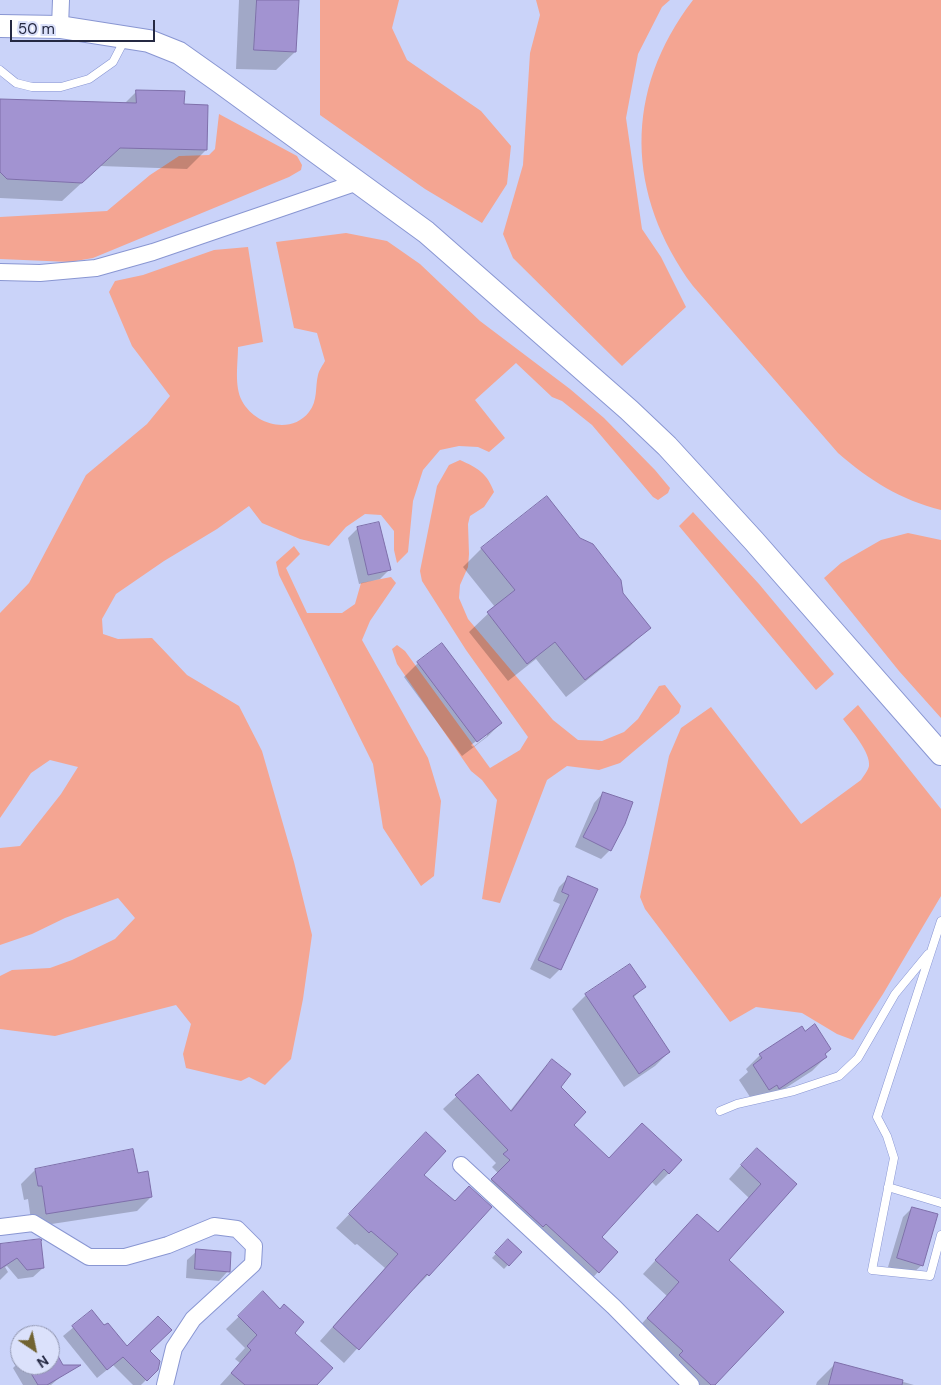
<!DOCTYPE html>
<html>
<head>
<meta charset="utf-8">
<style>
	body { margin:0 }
	#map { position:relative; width:941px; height:1385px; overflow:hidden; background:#cad3f9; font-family:"DM Sans",sans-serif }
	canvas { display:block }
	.north { position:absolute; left:10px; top:1325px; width:50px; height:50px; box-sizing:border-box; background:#dbe1fb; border:1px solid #9297b1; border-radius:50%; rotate:146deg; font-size:14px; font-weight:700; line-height:20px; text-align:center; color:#252942 }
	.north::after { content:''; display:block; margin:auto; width:18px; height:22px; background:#716331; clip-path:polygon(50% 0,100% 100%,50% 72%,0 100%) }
	.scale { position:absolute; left:10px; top:20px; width:145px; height:22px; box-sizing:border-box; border:2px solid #252942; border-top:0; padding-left:6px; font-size:15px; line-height:18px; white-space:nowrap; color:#252942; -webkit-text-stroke:4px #dbe1fb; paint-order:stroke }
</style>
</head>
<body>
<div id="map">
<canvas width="941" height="1385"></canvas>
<div class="north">N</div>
<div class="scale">50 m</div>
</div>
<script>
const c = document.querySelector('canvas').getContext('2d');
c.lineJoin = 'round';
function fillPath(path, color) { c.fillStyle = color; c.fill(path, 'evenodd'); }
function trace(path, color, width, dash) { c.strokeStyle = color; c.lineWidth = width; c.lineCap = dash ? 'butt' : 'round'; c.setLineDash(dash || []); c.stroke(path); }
fillPath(new Path2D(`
	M320 0H399L392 28 407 60 481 111 511 146 507 184 482 223 425 189 320 115Z
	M536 0H670L662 7 638 54 626 118 642 229 661 257 686 307 622 366 513 258 503 234 523 165 530 53 540 15Z
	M693 0H941V510C901 500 869 480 838 453L693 286C626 195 623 91 693 0Z
	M219 114 297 156 302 165 301 170 289 177 93 258 70 262 0 259V217L107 211 150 175 179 156 209 155 215 149Z
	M346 233 387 241 420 264 480 321 570 389 604 418 655 470 670 488 668 493 658 500 653 497 592 425 562 401 552 397 516 363 475 400 505 438 489 452 478 447 459 446 440 450 423 470 413 501 408 552 397 563 394 550V531L381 515 365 514 346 527 329 546 300 539 262 523 249 506 217 529 164 561 116 594 102 619 103 634 118 639 152 638 187 675 239 706 262 751 294 862 312 935 303 999 291 1059 265 1085 249 1077 241 1081 186 1068 183 1054 191 1024 176 1005 55 1036 0 1029V976L12 970 50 968 72 960 115 939 135 918 118 898 65 918 32 934 0 945V848L20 846 61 794 78 767 50 760 31 773 0 818V613L29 583 86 475 147 424 170 396 132 346 109 292 115 281 143 275 214 250 248 247 263 342 238 347C238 363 234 386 242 401 255 425 291 435 309 412 318 401 315 387 318 375 319 370 323 365 325 361L317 333 294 328 276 242Z
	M460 460C478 468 487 473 494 492L484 507 470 516 468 524 469 554 468 567 460 585 459 598 468 619 553 720 578 740 602 741 624 732 638 719 659 686 665 685 681 706 679 713 620 763 599 770 567 766 547 780 500 903 482 899 497 800 482 780 471 771 397 664 392 649 397 645 405 651 490 768 520 750 528 737 466 650 422 581 420 571 437 486 449 465Z
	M693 512 759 584 834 674 816 690 679 526Z
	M908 533 941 540V718L899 671 824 578 841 563 881 540Z
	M294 546 300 554 286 568 307 613H342L355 604 361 583 391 577 396 583 370 621 362 640 428 758 441 801 434 876 421 886 383 828 373 764 279 575 276 562Z
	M858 705 941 809V896L883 994 853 1040 837 1034 802 1013 756 1007 730 1022 645 909 640 897 669 756 681 728 711 707 801 824 861 780C864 775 868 771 869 766 871 753 851 730 843 719Z`), '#f4a592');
fillPath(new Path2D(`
	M239 0H298L295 52 276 70 236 69Z
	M137 91 183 105 206 150 187 169 100 166 62 201 0 198V100L124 104Z
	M378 523 389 570 380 579 359 584 348 538 357 529Z
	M482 548 622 593 649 628 630 646 566 697 536 659 508 681 469 632 495 607 463 567Z
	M442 645 501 723 487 737 462 756 404 677 418 663ZM487 733V736L473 747 471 745Z
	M603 793 610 850 601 859 575 847 594 803Z
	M568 878 596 890 560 969 550 979 530 969 560 904 553 901 559 887Z
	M644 987 633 998 669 1052 655 1066 624 1087 572 1009 586 995Z
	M805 1033 830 1049 824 1055 826 1057 812 1071 764 1102 762 1099 754 1103 739 1080 748 1072 746 1069 760 1055Z
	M552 1060 559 1087 572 1125 609 1160 642 1125 669 1173 656 1186 651 1181 600 1237 598 1272 586 1285 479 1193 498 1173 492 1167 496 1163 443 1109 478 1076 510 1111 540 1073Z
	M413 1147 422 1175 455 1202 490 1207 428 1275 414 1289 413 1287 344 1363 320 1341 385 1268 357 1244 355 1245 336 1228Z
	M744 1162 795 1184 727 1260 714 1385H684L635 1331 667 1296 643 1274 684 1229 717 1233 749 1198 729 1179Z
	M35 1170 137 1174 151 1197 137 1211 32 1227 28 1199 24 1200 21 1184Z
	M912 1208 922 1265 912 1274 888 1267 903 1217Z
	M508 1241 520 1252 504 1269 492 1258Z
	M0 1245 43 1268 33 1277 18 1279 7 1266 5 1267 8 1272 0 1280Z
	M197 1251 228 1271 219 1281 186 1278 187 1260Z
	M263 1293 294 1333 315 1385H220L240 1363 235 1359 245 1348 226 1329Z
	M92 1312 104 1327 127 1348 149 1351 157 1369 141 1385H133L113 1365 97 1378 63 1336Z
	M50 1344 66 1372 51 1385H23L13 1368 20 1361V1365H50Z
	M836 1363 914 1385H816L817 1382Z`), '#0003');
const building = new Path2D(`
	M257 0H299L296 52 254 50Z
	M136 90 185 91 184 104 208 105 207 150 120 148 82 183 7 179 0 172V99L136 103Z
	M547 496 580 538 593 544 621 580 623 593 651 628 585 680 555 642 527 664 487 612 515 590 481 548Z
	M379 522 391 570 368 575 357 527Z
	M442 643 502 723 477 742 417 662Z
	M603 792 633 802 625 824 611 851 583 837 597 810Z
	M568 876 598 889 561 970 538 960 569 895 562 892Z
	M630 964 646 987 633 996 670 1052 639 1074 585 994Z
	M815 1024 831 1049 825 1054 827 1057 779 1089 777 1085 769 1090 753 1065 762 1058 759 1054 802 1026 805 1031Z
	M552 1059 571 1074 561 1087 586 1112 574 1125 609 1158 642 1123 682 1160 669 1174 664 1169 602 1237 618 1252 599 1273 546 1224 543 1227 491 1179 510 1160 503 1154 508 1150 455 1095 478 1074 511 1111Z
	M426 1132 446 1151 424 1175 455 1201 469 1186 492 1207 429 1276 427 1274 359 1350 333 1327 398 1254 371 1231 369 1233 349 1214Z
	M757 1148 797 1184 729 1260 784 1312 715 1385H711L679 1355 683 1351 647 1318 679 1282 655 1260 697 1214 718 1232 761 1184 741 1165Z
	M133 1149 138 1173 148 1171 152 1197 46 1214 42 1186H38L35 1169Z
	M912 1207 938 1214 923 1266 897 1258Z
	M40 1239 42 1240 41 1241 44 1268 27 1270 17 1258 0 1269V1244Z
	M508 1239 522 1252 509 1266 495 1253Z
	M196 1249 231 1252 230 1272 195 1269Z
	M263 1291 280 1309 284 1304 304 1322 295 1333 333 1368 317 1385H245L231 1373 251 1350 247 1346 257 1335 238 1316Z
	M92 1310 104 1325 108 1323 127 1346 158 1316 172 1330 150 1351 160 1361 158 1370 147 1381 123 1357 107 1370 72 1326Z
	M50 1342 63 1365H81L47 1385H38L26 1365H50Z
	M835 1362 903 1380 902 1385H829Z`);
fillPath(building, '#a293d1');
trace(building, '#7e6faa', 1);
const lane = new Path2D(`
	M0 70 16 83 32 87H61L89 79 113 62 125 39
	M941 921 877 1117 887 1136 894 1158 872 1270 930 1276 941 1235
	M720 1111 737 1104 794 1091 839 1076 858 1058 895 994 928 954
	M888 1187 941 1203`);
const street = new Path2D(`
	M60 27 61 0
	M0 272 40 273 96 268 153 252 358 182
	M461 1165 614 1307 691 1385
	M0 1227 33 1223 89 1257H125L168 1245 214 1226 237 1229 254 1246 253 1264 193 1319 174 1348 165 1385`);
const secondary = new Path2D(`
	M0 26 60 27 149 41 179 53 220 82 426 232 629 410 667 446 754 541 941 754`);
trace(lane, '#8996d2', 9);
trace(street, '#8996d2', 18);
trace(secondary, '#8996d2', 24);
trace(lane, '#fff', 8);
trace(street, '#fff', 16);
trace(secondary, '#fff', 22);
</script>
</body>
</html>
